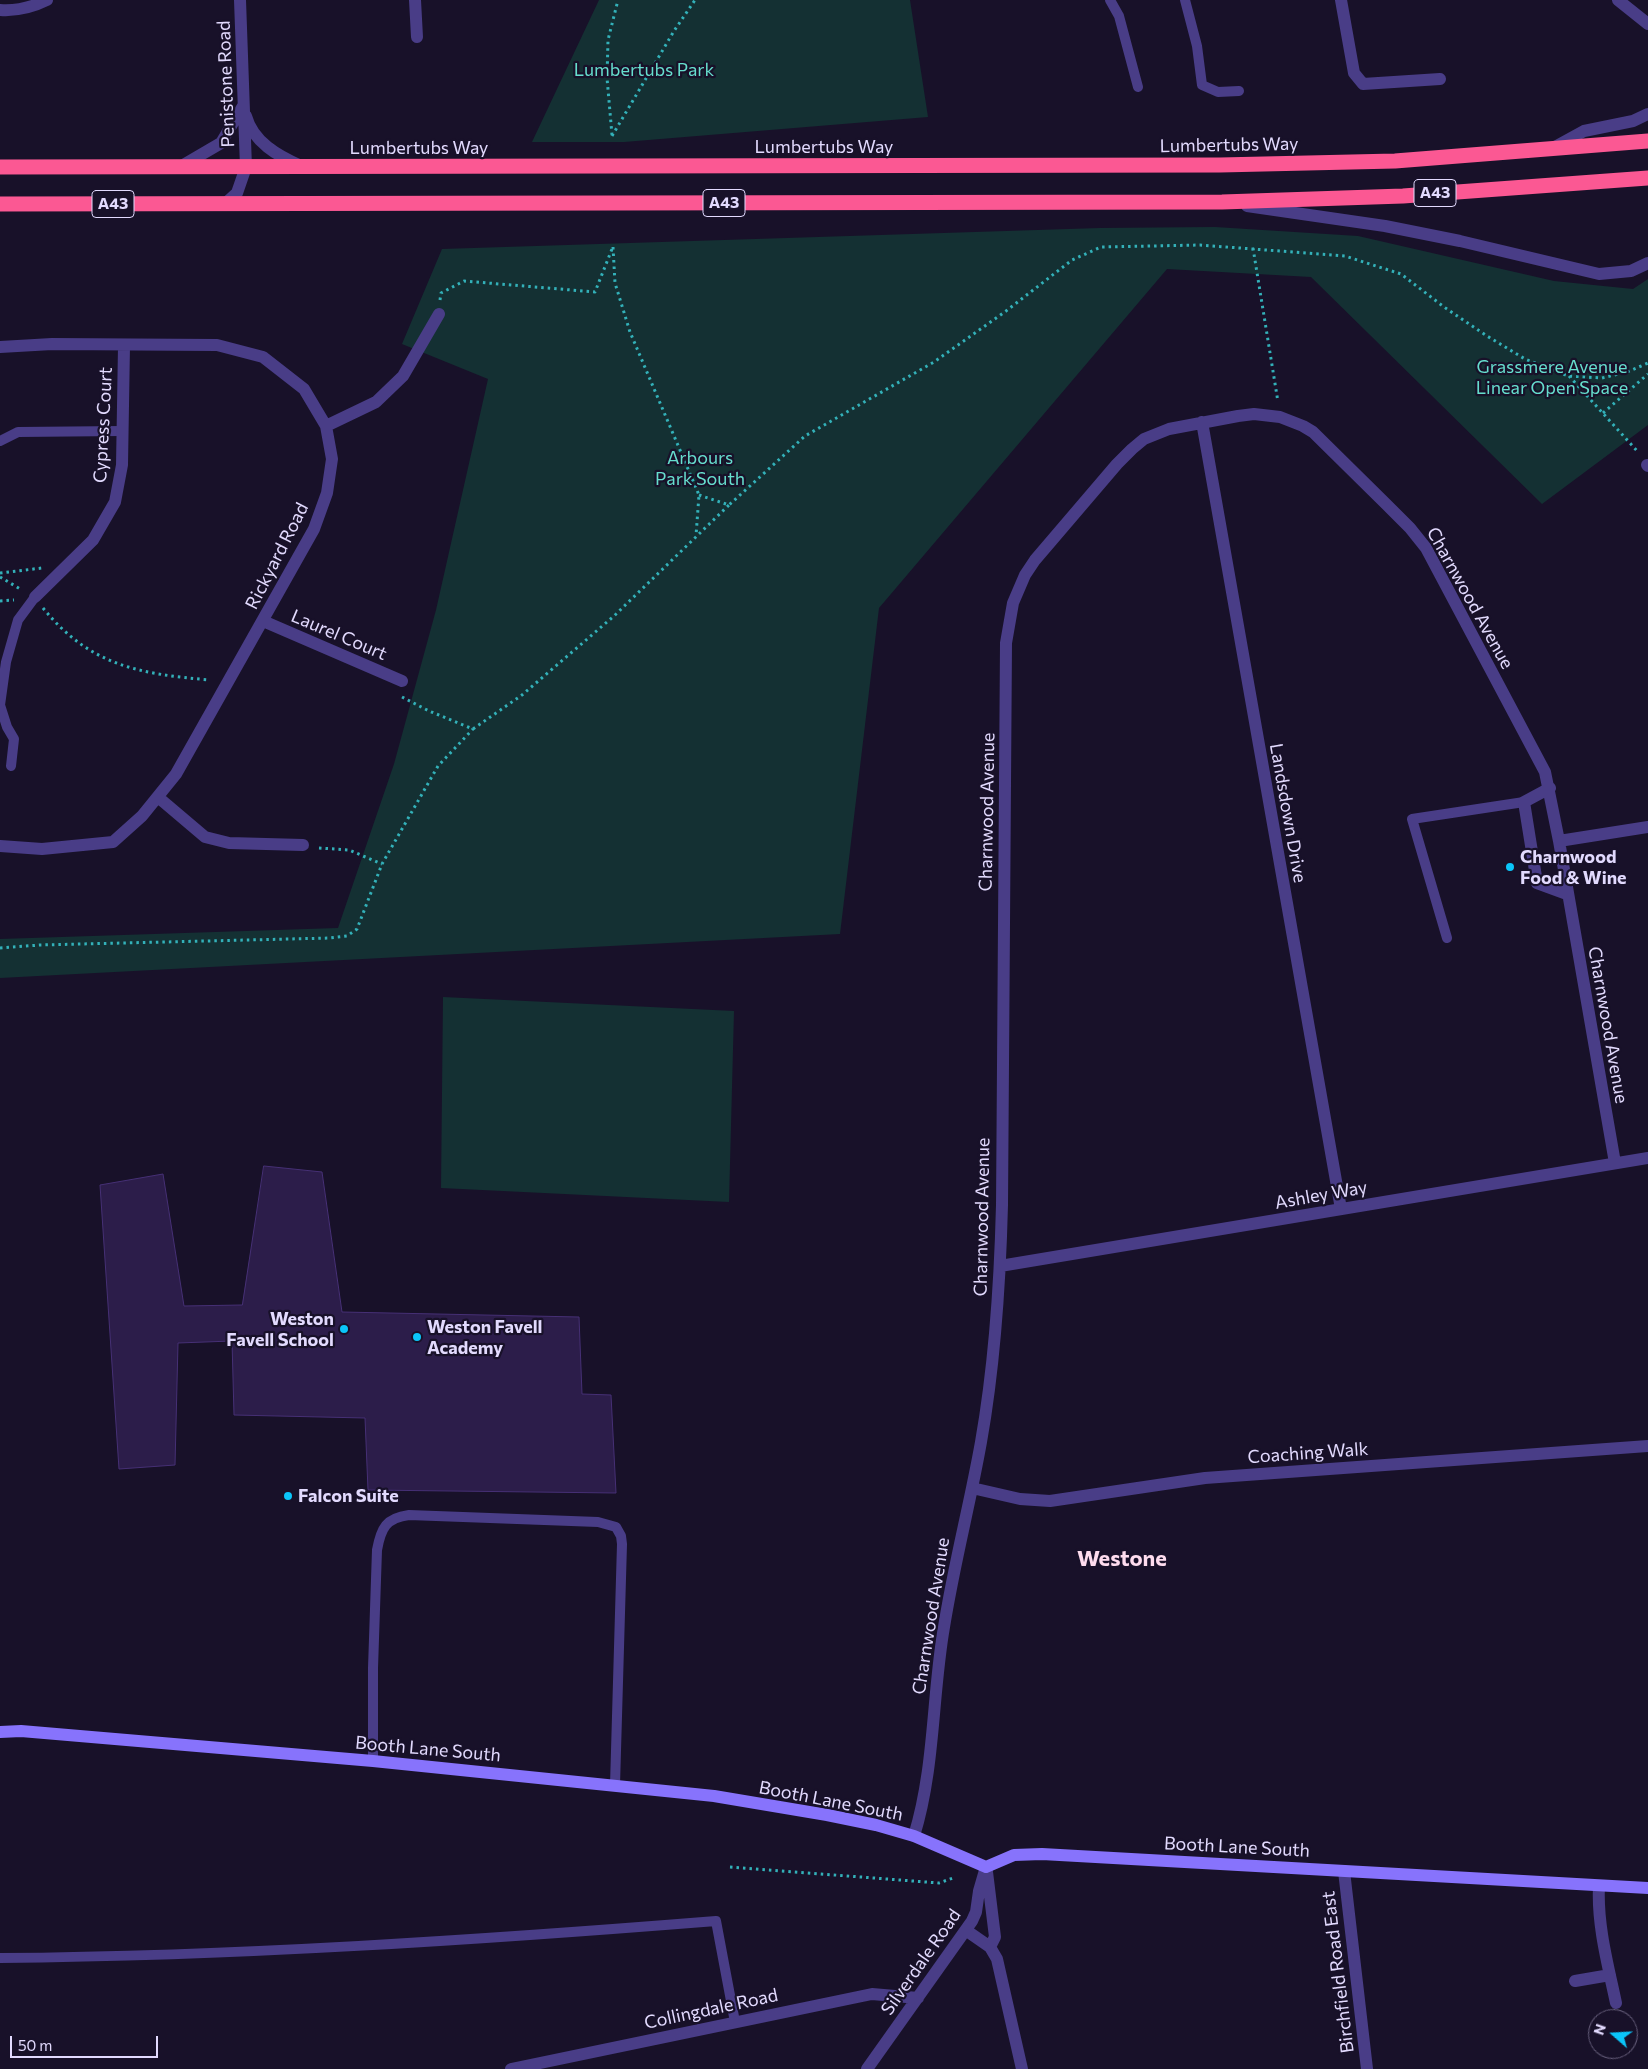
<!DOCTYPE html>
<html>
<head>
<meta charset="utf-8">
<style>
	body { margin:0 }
	#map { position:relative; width:1648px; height:2069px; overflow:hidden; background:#181129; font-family:Commissioner,sans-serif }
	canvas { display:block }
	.north { position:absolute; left:1588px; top:2009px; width:50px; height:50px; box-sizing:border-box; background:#181129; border:1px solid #69617e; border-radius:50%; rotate:289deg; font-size:14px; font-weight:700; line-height:20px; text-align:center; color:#e2dafe }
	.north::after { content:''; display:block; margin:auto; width:18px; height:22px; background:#0bc5f9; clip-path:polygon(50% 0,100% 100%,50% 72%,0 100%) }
	.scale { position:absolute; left:10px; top:2036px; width:148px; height:22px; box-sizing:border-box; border:2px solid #e2dafe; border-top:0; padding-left:6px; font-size:15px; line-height:18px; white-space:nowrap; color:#e2dafe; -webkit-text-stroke:4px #181129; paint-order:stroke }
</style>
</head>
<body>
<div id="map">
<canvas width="1648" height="2069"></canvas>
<div class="north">N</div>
<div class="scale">50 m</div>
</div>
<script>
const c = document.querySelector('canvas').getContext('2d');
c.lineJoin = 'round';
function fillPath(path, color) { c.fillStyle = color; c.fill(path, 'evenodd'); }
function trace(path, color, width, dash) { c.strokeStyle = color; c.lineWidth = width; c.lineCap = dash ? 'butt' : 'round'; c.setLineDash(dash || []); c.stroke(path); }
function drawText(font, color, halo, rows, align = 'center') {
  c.font = font + ' Commissioner,sans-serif'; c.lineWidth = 4.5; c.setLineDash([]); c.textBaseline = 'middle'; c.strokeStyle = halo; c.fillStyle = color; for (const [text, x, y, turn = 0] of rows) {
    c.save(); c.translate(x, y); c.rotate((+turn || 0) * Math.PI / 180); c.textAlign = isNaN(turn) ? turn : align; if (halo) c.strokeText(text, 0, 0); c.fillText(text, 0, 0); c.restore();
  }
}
fillPath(new Path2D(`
	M599 0H910L928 117 624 142H532Z
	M1215 227 1358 236 1554 281 1633 289 1648 279V425L1542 504 1311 277 1167 269 879 608 840 934 0 978V939L338 928 394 764 436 610 488 379 402 344 442 249 1100 228Z
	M443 997 734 1011 729 1202 441 1188Z`), '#143033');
const building = new Path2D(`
	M264 1166 322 1172 342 1312 579 1317 582 1394 611 1395 616 1493 368 1490 365 1418 234 1415 232 1341 178 1343 175 1465 119 1469 100 1185 163 1174 184 1306 242 1305Z`);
fillPath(building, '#2c1d4a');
trace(building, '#463075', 1);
trace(new Path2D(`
	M612 135 607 78 608 40 618 0
	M612 136 674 31 695 0
	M613 247 615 283 630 332 699 495 696 536
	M1253 248 1278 402
	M440 300 441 293 464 281 595 292 612 249
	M1569 376 1639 453
	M1603 413 1648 374
	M699 495 729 505 805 436 934 362 1006 311 1072 260 1101 247 1200 245 1345 256 1401 274 1444 307 1487 336 1525 359 1568 376 1602 378 1627 372 1648 363
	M0 573 42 568
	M0 577 22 590
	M0 601 14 600
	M43 608C90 666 140 674 210 680
	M402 697 429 711 473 729 522 695 614 616 729 505
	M319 848 349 850 382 864
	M0 948 40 945 330 938 347 936 357 929 382 864 438 766 473 729
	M730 1867 939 1883 953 1878`), '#33b1b9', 3, [2.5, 4]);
trace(new Path2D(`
	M1110 0 1119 16 1138 87
	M1185 0 1197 46 1202 85 1218 92 1239 91
	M0 441 18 432 122 431
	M11 766 14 739 7 727 0 705 6 662 18 620 35 597
	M1447 938 1412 819 1524 802
	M373 1761V1668L377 1550C381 1528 386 1518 409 1515L598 1522 616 1527 621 1536 622 1544 615 1785
	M0 1958C239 1956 478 1940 716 1921L735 2022`), '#493d87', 10);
trace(new Path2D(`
	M415 0 417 37
	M1341 0 1354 73 1363 84 1440 79
	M1618 0 1648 24
	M0 10C15 11 33 7 47 0
	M246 116C253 142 278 156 301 166
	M1553 148 1584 131 1633 121 1648 114
	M180 167 221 143 243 106
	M226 203 237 193 246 167 240 0
	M1247 206 1385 226 1460 241 1599 274 1631 271 1648 263
	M0 347 52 344 217 345 263 357 304 389 326 426 332 459 327 493 314 529 176 774 142 816 113 842 42 849 0 846
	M1202 422 1341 1209
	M326 426 376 402 403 376 439 314
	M1647 465 1648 466
	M35 597 93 540 115 502 122 465 124 346
	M263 621 402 681
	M1550 788 1524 802 1537 883 1567 894
	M159 798 205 837 229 843 303 845
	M1559 841 1648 827
	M1000 1266 1648 1158
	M972 1488 1020 1499 1050 1501 1205 1478 1648 1446
	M914 1836C935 1768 932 1696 944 1627 954 1564 970 1504 981 1442 995 1363 1000 1285 1002 1205L1006 643 1013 603 1025 575 1035 560 1117 464 1132 449 1144 439 1169 429 1238 416 1254 414 1280 417 1303 426 1313 432 1386 504 1410 528 1426 548 1545 772 1559 841 1615 1163
	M1344 1871 1367 2069
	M987 1872 995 1937 990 1947
	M1599 1886C1597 1925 1608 1965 1616 2003
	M967 1931 990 1947 997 1959 1022 2069
	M1575 1981 1610 1975
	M511 2069 872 1994 918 1998
	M867 2069 972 1921 976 1912 979 1891 986 1867`), '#493d87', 12);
trace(new Path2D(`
	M0 1732 21 1731 373 1761 714 1796 827 1815 876 1825 914 1836 986 1867 1014 1855 1042 1854 1648 1888`), '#8773fc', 12);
trace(new Path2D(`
	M0 167 1220 165 1395 161 1648 141
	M0 204 1222 202 1403 196 1648 178`), '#fb5893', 15);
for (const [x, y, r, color] of [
	[1510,867,5,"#0bc5f9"],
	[344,1329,5,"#0bc5f9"],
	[417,1337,5,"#0bc5f9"],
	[288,1496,5,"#0bc5f9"]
]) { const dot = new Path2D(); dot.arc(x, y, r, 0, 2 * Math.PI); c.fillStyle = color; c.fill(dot); trace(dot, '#181129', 2); }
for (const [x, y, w] of [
	[1435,193,42],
	[724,203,42],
	[113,204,42]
]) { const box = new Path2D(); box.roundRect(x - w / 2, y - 13.5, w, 27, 4); c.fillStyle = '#181129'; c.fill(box); trace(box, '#e2dafe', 1); }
drawText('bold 16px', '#e2dafe', null, [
	["A43",1435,193],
	["A43",724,203],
	["A43",113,204]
]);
drawText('18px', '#66dece', '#181129', [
	["Lumbertubs Park",644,70],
	["Grassmere Avenue",1552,367],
	["Linear Open Space",1552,388],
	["Arbours",700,458],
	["Park South",700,479]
]);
drawText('18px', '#e2dafe', '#181129', [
	["Penistone Road",226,84,-92],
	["Lumbertubs Way",1229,145,-1],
	["Lumbertubs Way",824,147],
	["Lumbertubs Way",419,148],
	["Cypress Court",103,425,-87],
	["Rickyard Road",277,556,-63],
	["Charnwood Avenue",1470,598,61],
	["Laurel Court",339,635,23],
	["Charnwood Avenue",987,812,-89],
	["Landsdown Drive",1288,813,80],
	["Charnwood Avenue",1608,1025,80],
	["Ashley Way",1321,1195,-10],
	["Charnwood Avenue",982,1217,-89],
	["Coaching Walk",1308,1453,-4],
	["Charnwood Avenue",931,1616,-81],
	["Booth Lane South",428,1749,5],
	["Booth Lane South",831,1801,11],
	["Booth Lane South",1237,1847,3],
	["Silverdale Road",921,1962,-55],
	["Birchfield Road East",1338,1972,-97],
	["Collingdale Road",711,2009,-12]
]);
drawText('bold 18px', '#e2dafe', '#181129', [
	["Charnwood",1520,857],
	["Food & Wine",1520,878],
	["Weston",334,1319,"right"],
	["Favell School",334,1340,"right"],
	["Weston Favell",427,1327],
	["Academy",427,1348],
	["Falcon Suite",298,1496]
], 'left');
drawText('bold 22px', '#fedcee', '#181129', [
	["Westone",1122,1559]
]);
</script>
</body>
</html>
